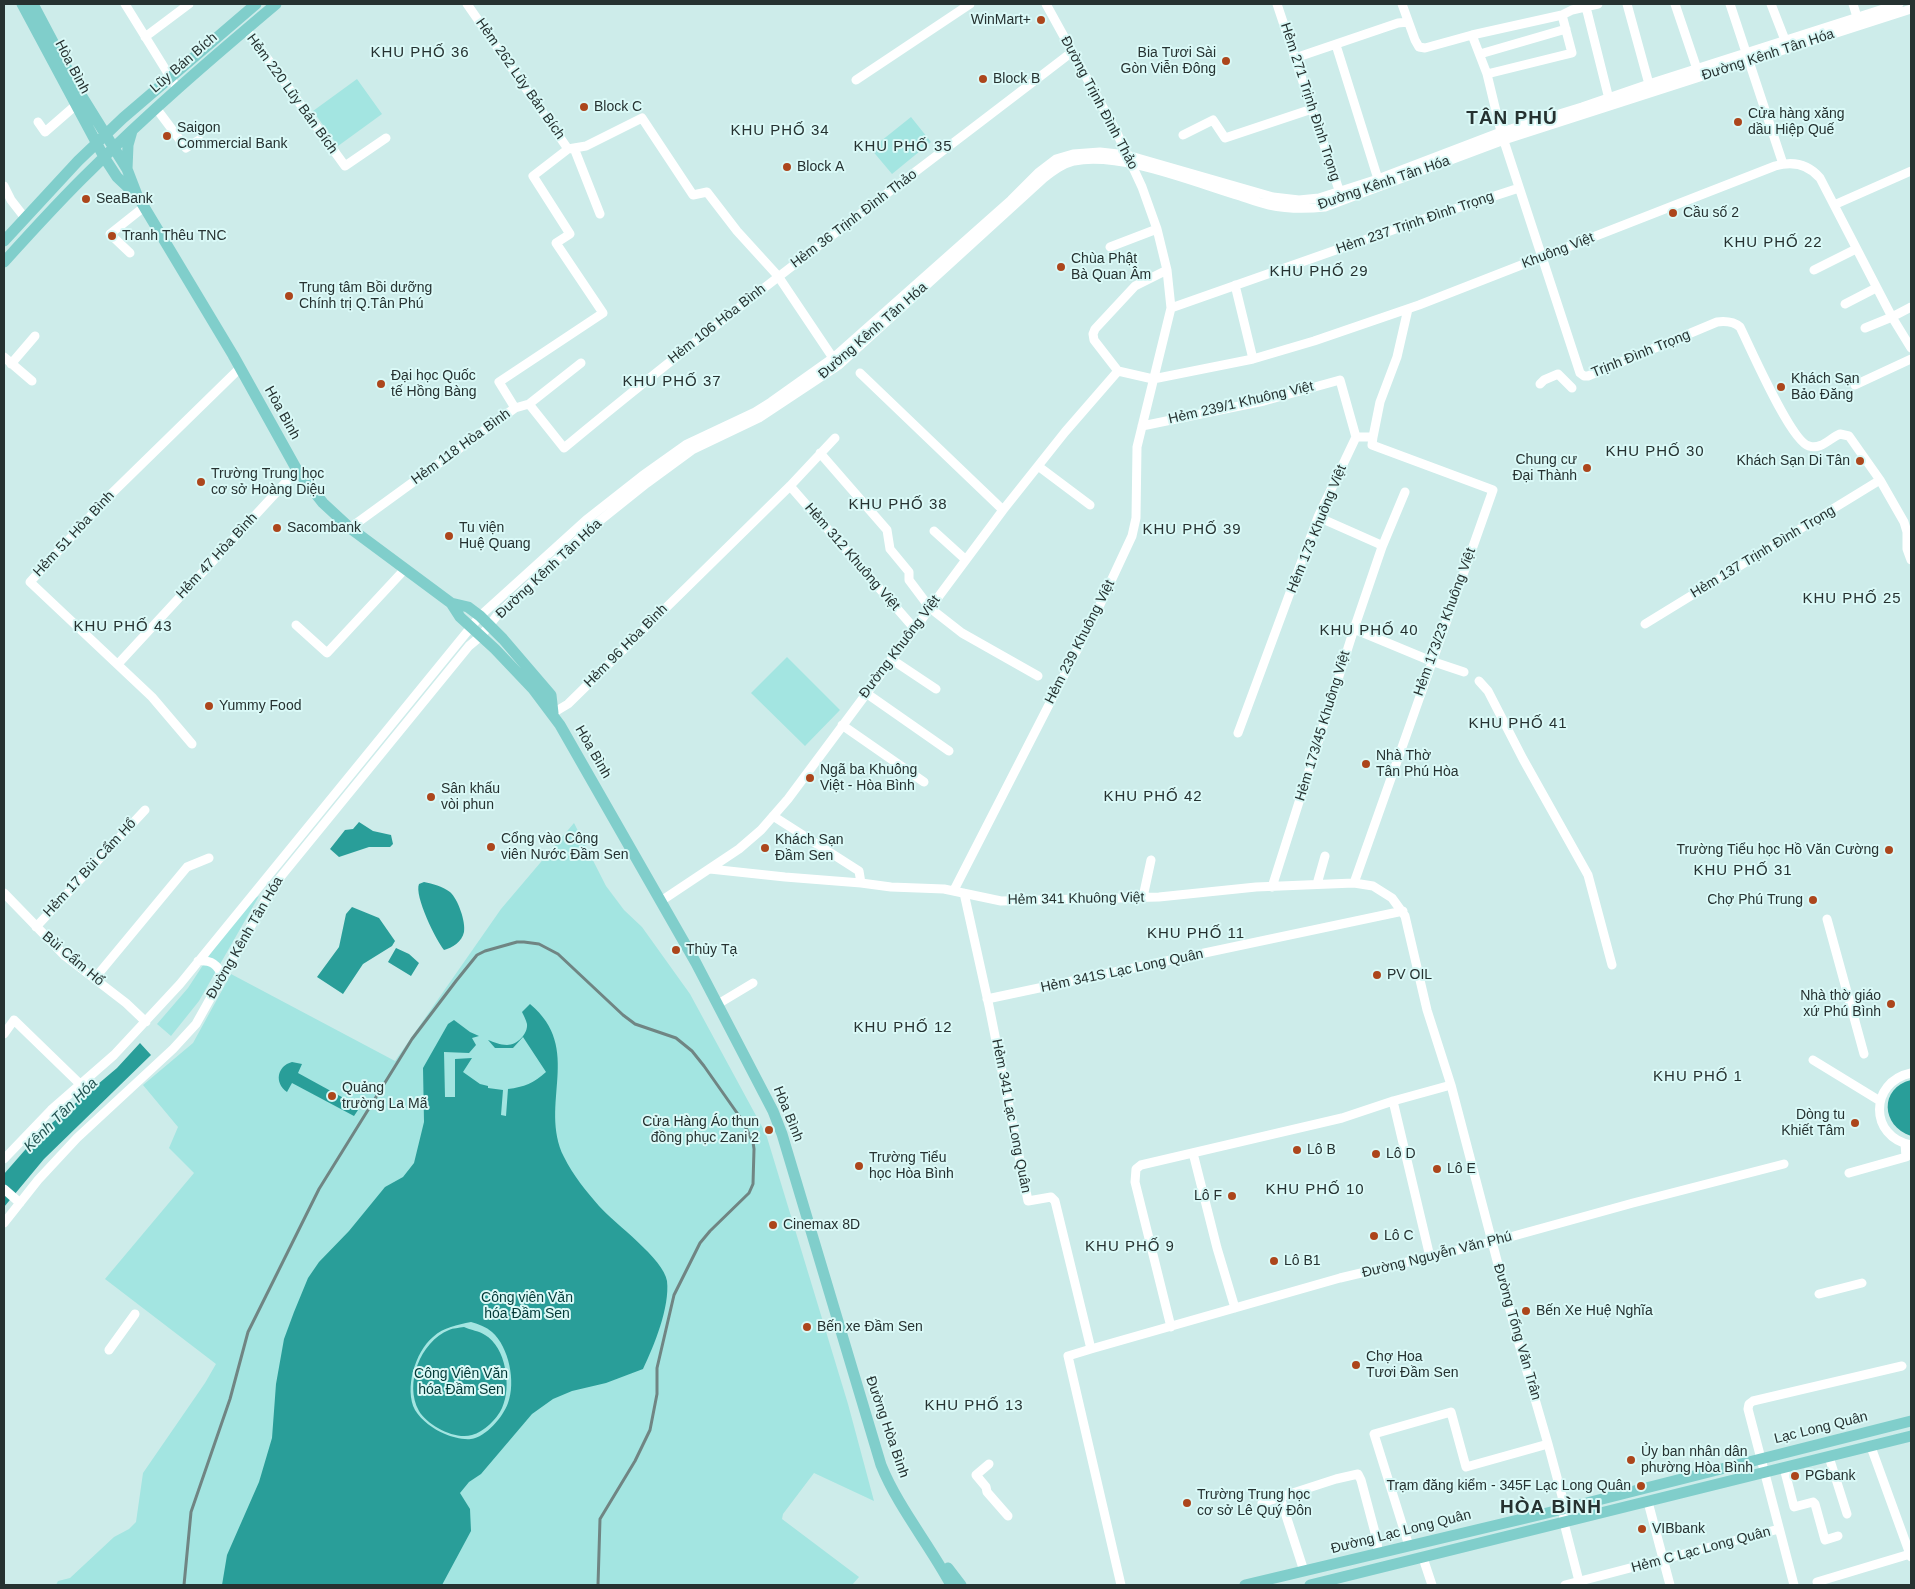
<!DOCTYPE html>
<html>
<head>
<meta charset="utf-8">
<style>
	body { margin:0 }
	#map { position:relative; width:1915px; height:1589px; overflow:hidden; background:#cdecea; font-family:Helvetica,sans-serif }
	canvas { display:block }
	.frame { position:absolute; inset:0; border:5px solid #263231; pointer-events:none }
</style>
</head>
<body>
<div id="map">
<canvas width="1915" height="1589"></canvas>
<div class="frame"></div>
</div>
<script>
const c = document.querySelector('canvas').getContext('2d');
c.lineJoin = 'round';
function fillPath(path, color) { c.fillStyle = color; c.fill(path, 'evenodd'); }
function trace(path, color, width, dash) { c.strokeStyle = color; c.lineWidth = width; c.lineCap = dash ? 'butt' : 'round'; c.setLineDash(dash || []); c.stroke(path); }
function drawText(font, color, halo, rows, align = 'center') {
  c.font = font + ' Helvetica,sans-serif'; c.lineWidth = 4; c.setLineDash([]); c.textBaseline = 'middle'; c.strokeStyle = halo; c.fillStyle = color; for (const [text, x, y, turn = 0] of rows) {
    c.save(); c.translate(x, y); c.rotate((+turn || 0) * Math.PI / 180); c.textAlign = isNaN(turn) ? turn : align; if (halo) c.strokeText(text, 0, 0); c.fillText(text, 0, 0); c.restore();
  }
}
fillPath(new Path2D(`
	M357 79 382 114 338 146 313 111Z
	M911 117 931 142 892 174 871 149Z
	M787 657 840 710 805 746 751 693Z
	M574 823 606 886 624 910 642 927 690 994 766 1134 848 1404 874 1501 814 1473 783 1514 782 1519 859 1577 852 1585H56L58 1581 70 1578 114 1537 129 1529 136 1522 143 1473 205 1383 216 1364 105 1279 194 1173 169 1148 178 1127 143 1085 193 1043 231 974 395 1061 501 909Z
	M259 896 199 1001 171 1036 157 1024 188 988 237 913 247 902Z`), '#a3e5e1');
fillPath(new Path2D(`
	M359 822 373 831 391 835 393 844 390 847H369L339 857 330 849 345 830 353 829Z
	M424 882C433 884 442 886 450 892 458 899 466 922 464 932 462 942 452 948 444 950 436 940 414 896 419 884Z
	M352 907 379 918 395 941 392 946 363 964 343 994 317 977 339 947 346 914Z
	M396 948 409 954 419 963 411 976 388 962Z
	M530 1004C584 1049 538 1104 564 1157 573 1175 586 1191 599 1206 615 1224 664 1259 667 1281 670 1307 654 1346 643 1369L606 1383 572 1391 553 1399 532 1414 481 1474 469 1482 460 1493 470 1509 471 1531 442 1585H222L227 1555 259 1482 272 1438 276 1384 284 1339 294 1312 308 1278 319 1262 349 1231 385 1187 403 1177 414 1163 424 1122 423 1068 448 1024 454 1020 470 1032 479 1036 472 1038 476 1045 469 1053 444 1052 445 1097H455V1059L472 1058 463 1072 480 1084 488 1086V1088L503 1090 501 1115 506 1116 508 1089C524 1087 534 1083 546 1072L523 1037 513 1048H495L488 1040C494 1042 500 1045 507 1045 517 1045 528 1034 527 1024 526 1020 524 1016 522 1012ZM471 1322C479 1324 486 1327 492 1332 509 1347 516 1382 508 1403 503 1417 486 1437 471 1439 463 1440 452 1437 445 1434 433 1429 422 1421 415 1410 404 1389 415 1352 433 1337 444 1327 457 1325 471 1322Z
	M140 1043 151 1055 44 1159 4 1207V1174L39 1134 117 1068Z
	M292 1062 302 1064 298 1073 360 1107 354 1116 292 1083 287 1092C274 1083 277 1066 292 1062Z
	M1911 1080V1136C1881 1126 1879 1088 1911 1080Z
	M464 1327C470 1330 480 1331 485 1335 506 1347 512 1387 502 1408 497 1419 484 1432 472 1435 455 1440 428 1426 419 1411 404 1384 420 1342 449 1330 453 1328 459 1328 464 1327Z`), '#299e99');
trace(new Path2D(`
	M125 4 177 88
	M467 4 568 149 586 146 642 118 693 195 707 192 737 231 778 276 833 358
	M1277 4 1341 196
	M1402 4 1415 40 1419 47 1425 48 1472 35 1562 15 1572 10 1598 4
	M1627 4 1649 84
	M1675 4 1697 69
	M1730 4 1783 164
	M1771 4 1785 40
	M1853 4 1857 17
	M1586 7 1609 99
	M246 29 345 166 386 138
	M1472 35 1487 74 1501 132 1580 373 1584 376H1588L1717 322C1725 321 1733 321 1740 327 1750 347 1791 442 1809 446 1821 450 1830 438 1840 434L1849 436 1880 480 1904 522 1907 532V549L1911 560
	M145 37 189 4
	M1336 45 1378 179
	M1480 54 1566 29
	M1295 58 1398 23 1408 22
	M1487 74 1572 53 1562 15
	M856 80 970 4
	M156 108 186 148 199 140
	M38 122 45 132 76 105
	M1183 135 1213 120 1225 138 1312 109
	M574 148 600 214
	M4 186 11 200 25 218
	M1834 205 1911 171
	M1110 247 1157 229
	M130 253 110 234 144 207
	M1814 270 1856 249
	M1235 285 1253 359
	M1845 304 1876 288
	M1171 308 1424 219 1519 188
	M1865 328 1892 317 1911 348
	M4 357 32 381
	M11 364 35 336
	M1118 371 1153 379 1253 359 1314 341 1419 305 1775 166C1792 161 1808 164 1820 178L1892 317 1911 307
	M1118 371 1094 340 1093 334 1095 329 1135 286 1167 270
	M860 373 1003 510
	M1540 384 1544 380 1558 374 1572 388
	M1855 385 1911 359
	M529 404 581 363
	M515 408 499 382 603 313 556 243 570 234 533 176 568 149
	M1142 426 1264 401 1340 380 1356 437
	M1356 437H1373L1380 402 1397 357 1408 309
	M820 453 887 530 890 549 909 572V580L930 608 962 633 1038 676
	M1038 466 1090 505
	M790 486 914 628
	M350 528 515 408 529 404 564 448C729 311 902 183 1072 52
	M934 531 966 560
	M1382 547 1405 492
	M1645 624 1880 480
	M296 625 327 653 405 569
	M1354 629 1431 661 1464 672
	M891 659 936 689
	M118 664 297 470
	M1479 681 1488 691 1523 759 1588 875 1612 965
	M866 693 949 751
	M553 713 568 704 790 486 835 438
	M842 725 924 782
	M1238 733 1318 517 1356 437
	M192 744 152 697 30 582 108 497 240 368
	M773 816 859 871 861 883
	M710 869 785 877 861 883 891 887 944 889 1001 901 1159 897 1256 887 1354 883 1373 886 1392 898 1405 916 1427 1010 1451 1085 1517 1337 1548 1444 1562 1496 1564 1523 1580 1585
	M1354 883 1493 490 1372 445 1373 437
	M1317 884 1325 856
	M1272 887 1354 629 1382 547 1379 544 1318 517
	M954 890 1097 611 1132 536 1136 518 1137 447 1171 308 1167 270 1157 229 1142 187 1116 131 1046 4
	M4 893 65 956 126 1003 146 1022
	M964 893 989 1006 1028 1201 1051 1197 1055 1201 1091 1349 1068 1356 1121 1585
	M1143 897 1151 860
	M661 901 739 849 761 830 788 799 1003 510 1065 432 1118 371
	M1827 919 1864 1054
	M36 927 145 810
	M198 961C211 960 218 964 222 977
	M95 978 187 867 209 858
	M987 999 1403 911
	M718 1004 753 983
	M4 1034 14 1020 81 1085
	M1813 1060 1880 1101
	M1911 1073C1869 1082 1869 1137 1911 1145
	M1393 1101 1430 1257
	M1193 1153 1217 1248 1235 1308
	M4 1159 51 1110 114 1055 180 984 480 616 586 520 642 476 687 444 755 412 771 402 833 358 1011 200 1039 172 1056 159 1073 154 1100 152 1127 155 1273 197 1299 200 1319 198 1378 179 1501 132 1582 107 1649 84 1899 4
	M1849 1173 1906 1157 1905 1144
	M4 1189 20 1203
	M4 1223 38 1180 77 1138 173 1049 196 1024 274 885 469 646 481 636 499 613 592 527 647 483 692 450 759 418 839 365 1044 178C1053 171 1062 164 1074 161 1122 152 1193 182 1240 196 1249 199 1259 203 1269 205 1288 209 1306 209 1325 207L1504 140 1911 9
	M1819 1294 1862 1283
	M1171 1327 1135 1182 1136 1169 1141 1165 1342 1118 1393 1101 1451 1085
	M1091 1349 1340 1278 1492 1242 1633 1203 1784 1164
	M109 1350 135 1314
	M1871 1447 1911 1557
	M1829 1457 1847 1514
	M989 1464 976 1475 986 1487 987 1492 1008 1516
	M1784 1468 1794 1507 1813 1502 1815 1504 1825 1540 1838 1536
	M1280 1497 1304 1571
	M1648 1502 1670 1585
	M1262 1503 1336 1479 1358 1474 1361 1480 1377 1540 1378 1553
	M1409 1546 1374 1434 1451 1412 1466 1467 1548 1444
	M1423 1558 1432 1585
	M1817 1582 1910 1554
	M1565 1585 1779 1529
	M1794 1585 1748 1409 1749 1404 1753 1401 1902 1366`), '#fff', 9);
trace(new Path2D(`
	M22 4 104 157 117 177 135 194
	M33 4 81 95 127 169 137 195 233 355 297 470 323 503 350 528 451 603 460 617 495 649 533 689 560 725 696 963 773 1111 782 1134 881 1465C898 1507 929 1544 951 1585
	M127 169 128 145 132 131
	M4 241 78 161 123 118 256 4
	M4 262C32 231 60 200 90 171 149 112 212 58 276 4
	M451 603 468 607 480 616 503 639 551 695 553 713
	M948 1568 961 1585
	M1245 1585 1543 1514 1911 1421
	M1310 1585 1911 1436`), '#80cecb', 11);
trace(new Path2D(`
	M184 1585 191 1512 230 1399 248 1332 319 1189 412 1039 456 981 477 955 485 951 517 942H524L539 944 558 954 623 1015 635 1024 676 1038 692 1051 704 1066 742 1120 753 1142 754 1149 753 1184 749 1193 710 1231 700 1243 674 1295 657 1368V1394L650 1430 635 1461 600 1519 598 1585`), '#708583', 3);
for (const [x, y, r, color] of [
	[1041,20,5,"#ac461c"],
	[1226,61,5,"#ac461c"],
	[983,79,5,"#ac461c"],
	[584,107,5,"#ac461c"],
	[1738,122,5,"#ac461c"],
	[167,136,5,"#ac461c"],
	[787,167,5,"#ac461c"],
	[86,199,5,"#ac461c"],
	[1673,213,5,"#ac461c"],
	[112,236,5,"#ac461c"],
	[1061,267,5,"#ac461c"],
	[289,296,5,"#ac461c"],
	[381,384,5,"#ac461c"],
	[1781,387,5,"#ac461c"],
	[1860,461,5,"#ac461c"],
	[1587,468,5,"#ac461c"],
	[201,482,5,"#ac461c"],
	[277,528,5,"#ac461c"],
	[449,536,5,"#ac461c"],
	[209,706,5,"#ac461c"],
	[1366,764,5,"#ac461c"],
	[810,778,5,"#ac461c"],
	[431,797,5,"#ac461c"],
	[491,847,5,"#ac461c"],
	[765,848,5,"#ac461c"],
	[1889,850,5,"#ac461c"],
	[1813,900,5,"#ac461c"],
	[676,950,5,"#ac461c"],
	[1377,975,5,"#ac461c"],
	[1891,1004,5,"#ac461c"],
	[332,1096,5,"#ac461c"],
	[1855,1123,5,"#ac461c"],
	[769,1130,5,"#ac461c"],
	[1297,1150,5,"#ac461c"],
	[1376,1154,5,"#ac461c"],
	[859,1166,5,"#ac461c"],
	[1437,1169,5,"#ac461c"],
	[1232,1196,5,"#ac461c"],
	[773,1225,5,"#ac461c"],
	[1374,1236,5,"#ac461c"],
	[1274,1261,5,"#ac461c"],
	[1526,1311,5,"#ac461c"],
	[807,1327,5,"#ac461c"],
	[1356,1365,5,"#ac461c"],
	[1631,1460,5,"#ac461c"],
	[1795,1476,5,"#ac461c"],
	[1641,1486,5,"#ac461c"],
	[1187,1503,5,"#ac461c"],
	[1642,1529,5,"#ac461c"]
]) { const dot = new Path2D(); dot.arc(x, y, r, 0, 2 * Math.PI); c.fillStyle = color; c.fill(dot); trace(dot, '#daf9f7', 2); }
drawText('14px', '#263231', '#daf9f7', [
	["WinMart+",1031,20,"right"],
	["Bia Tươi Sài",1216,53,"right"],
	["Gòn Viễn Đông",1216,69,"right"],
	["Block B",993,79],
	["Block C",594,107],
	["Cửa hàng xăng",1748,114],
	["dầu Hiệp Quế",1748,130],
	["Saigon",177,128],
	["Commercial Bank",177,144],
	["Block A",797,167],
	["SeaBank",96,199],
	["Cầu số 2",1683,213],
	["Tranh Thêu TNC",122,236],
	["Chùa Phật",1071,259],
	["Bà Quan Âm",1071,275],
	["Trung tâm Bồi dưỡng",299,288],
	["Chính trị Q.Tân Phú",299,304],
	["Đại học Quốc",391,376],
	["tế Hồng Bàng",391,392],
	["Khách Sạn",1791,379],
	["Bảo Đăng",1791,395],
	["Chung cư",1577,460,"right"],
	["Đại Thành",1577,476,"right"],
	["Khách Sạn Di Tân",1850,461,"right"],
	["Trường Trung học",211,474],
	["cơ sở Hoàng Diệu",211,490],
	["Sacombank",287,528],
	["Tu viện",459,528],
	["Huệ Quang",459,544],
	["Yummy Food",219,706],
	["Nhà Thờ",1376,756],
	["Tân Phú Hòa",1376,772],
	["Ngã ba Khuông",820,770],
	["Việt - Hòa Bình",820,786],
	["Sân khấu",441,789],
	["vòi phun",441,805],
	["Cổng vào Công",501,839],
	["viên Nước Đầm Sen",501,855],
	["Khách Sạn",775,840],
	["Đầm Sen",775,856],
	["Trường Tiểu học Hồ Văn Cường",1879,850,"right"],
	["Chợ Phú Trung",1803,900,"right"],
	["Thủy Tạ",686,950],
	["PV OIL",1387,975],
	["Nhà thờ giáo",1881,996,"right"],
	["xứ Phú Bình",1881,1012,"right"],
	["Quảng",342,1088],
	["trường La Mã",342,1104],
	["Dòng tu",1845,1115,"right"],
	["Khiết Tâm",1845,1131,"right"],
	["Cửa Hàng Áo thun",759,1122,"right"],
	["đồng phục Zani 2",759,1138,"right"],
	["Lô B",1307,1150],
	["Lô D",1386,1154],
	["Trường Tiểu",869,1158],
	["học Hòa Bình",869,1174],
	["Lô E",1447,1169],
	["Lô F",1222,1196,"right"],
	["Cinemax 8D",783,1225],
	["Lô C",1384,1236],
	["Lô B1",1284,1261],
	["Bến Xe Huệ Nghĩa",1536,1311],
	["Bến xe Đầm Sen",817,1327],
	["Chợ Hoa",1366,1357],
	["Tươi Đầm Sen",1366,1373],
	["Ủy ban nhân dân",1641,1452],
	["phường Hòa Bình",1641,1468],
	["PGbank",1805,1476],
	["Trạm đăng kiểm - 345F Lạc Long Quân",1631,1486,"right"],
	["Trường Trung học",1197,1495],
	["cơ sở Lê Quý Đôn",1197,1511],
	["VIBbank",1652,1529]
], 'left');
drawText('14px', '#263231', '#daf9f7', [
	["Đường Kênh Tân Hóa",1768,55,-18],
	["Lũy Bán Bích",184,63,-41],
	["Hòa Bình",72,67,62],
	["Hẻm 262 Lũy Bán Bích",520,79,55],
	["Hẻm 220 Lũy Bán Bích",292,94,54],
	["Hẻm 271 Trịnh Đình Trọng",1310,102,72],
	["Đường Trịnh Đình Thảo",1099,103,62],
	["Đường Kênh Tân Hóa",1384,183,-19],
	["Hẻm 36 Trịnh Đình Thảo",854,219,-37],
	["Hẻm 237 Trịnh Đình Trọng",1415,223,-19],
	["Khuông Việt",1558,251,-21],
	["Hẻm 106 Hòa Bình",717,324,-38],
	["Đường Kênh Tân Hóa",873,331,-41],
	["Trịnh Đình Trọng",1641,354,-22],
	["Hẻm 239/1 Khuông Việt",1241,403,-13],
	["Hòa Bình",282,413,61],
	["Hẻm 118 Hòa Bình",461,447,-36],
	["Hẻm 173 Khuông Việt",1317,529,-68],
	["Hẻm 51 Hòa Bình",74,534,-47],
	["Hẻm 137 Trịnh Đình Trọng",1763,552,-31],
	["Hẻm 47 Hòa Bình",217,556,-47],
	["Hẻm 312 Khuông Việt",852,557,49],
	["Đường Kênh Tân Hóa",549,569,-43],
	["Hẻm 173/23 Khuông Việt",1445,622,-70],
	["Hẻm 239 Khuông Việt",1080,642,-63],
	["Hẻm 96 Hòa Bình",626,646,-45],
	["Đường Khuông Việt",900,647,-53],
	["Hẻm 173/45 Khuông Việt",1323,726,-73],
	["Hòa Bình",593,752,60],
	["Hẻm 17 Bùi Cẩm Hổ",90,868,-47],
	["Hẻm 341 Khuông Việt",1076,899,-1],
	["Đường Kênh Tân Hóa",245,938,-60],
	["Bùi Cẩm Hổ",73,959,40],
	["Hẻm 341S Lạc Long Quân",1122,971,-12],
	["Hòa Bình",788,1114,68],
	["Hẻm 341 Lạc Long Quân",1011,1116,79],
	["Đường Nguyễn Văn Phú",1437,1255,-14],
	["Đường Tống Văn Trân",1517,1332,74],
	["Đường Hòa Bình",887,1427,71],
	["Lạc Long Quân",1821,1428,-14],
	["Đường Lạc Long Quân",1401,1532,-14],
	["Hẻm C Lạc Long Quân",1701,1550,-15]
]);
drawText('14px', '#023836', '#daf9f7', [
	["Công viên Văn",527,1298],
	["hóa Đầm Sen",527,1314],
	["Công Viên Văn",461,1374],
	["hóa Đầm Sen",461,1390]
]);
c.letterSpacing = '1px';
drawText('15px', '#263231', '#daf9f7', [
	["KHU PHỐ 36",420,53],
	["KHU PHỐ 34",780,131],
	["KHU PHỐ 35",903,147],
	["KHU PHỐ 22",1773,243],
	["KHU PHỐ 29",1319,272],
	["KHU PHỐ 37",672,382],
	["KHU PHỐ 30",1655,452],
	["KHU PHỐ 38",898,505],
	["KHU PHỐ 39",1192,530],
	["KHU PHỐ 25",1852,599],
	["KHU PHỐ 43",123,627],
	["KHU PHỐ 40",1369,631],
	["KHU PHỐ 41",1518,724],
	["KHU PHỐ 42",1153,797],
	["KHU PHỐ 31",1743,871],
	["KHU PHỐ 11",1196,934],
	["KHU PHỐ 12",903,1028],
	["KHU PHỐ 1",1698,1077],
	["KHU PHỐ 10",1315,1190],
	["KHU PHỐ 9",1130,1247],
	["KHU PHỐ 13",974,1406]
]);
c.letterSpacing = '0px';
drawText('italic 15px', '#235351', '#daf9f7', [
	["Kênh Tân Hóa",61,1115,-45]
]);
c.letterSpacing = '1px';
drawText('bold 19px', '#263231', '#daf9f7', [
	["TÂN PHÚ",1512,119],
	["HÒA BÌNH",1551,1508]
]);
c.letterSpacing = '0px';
</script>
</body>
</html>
